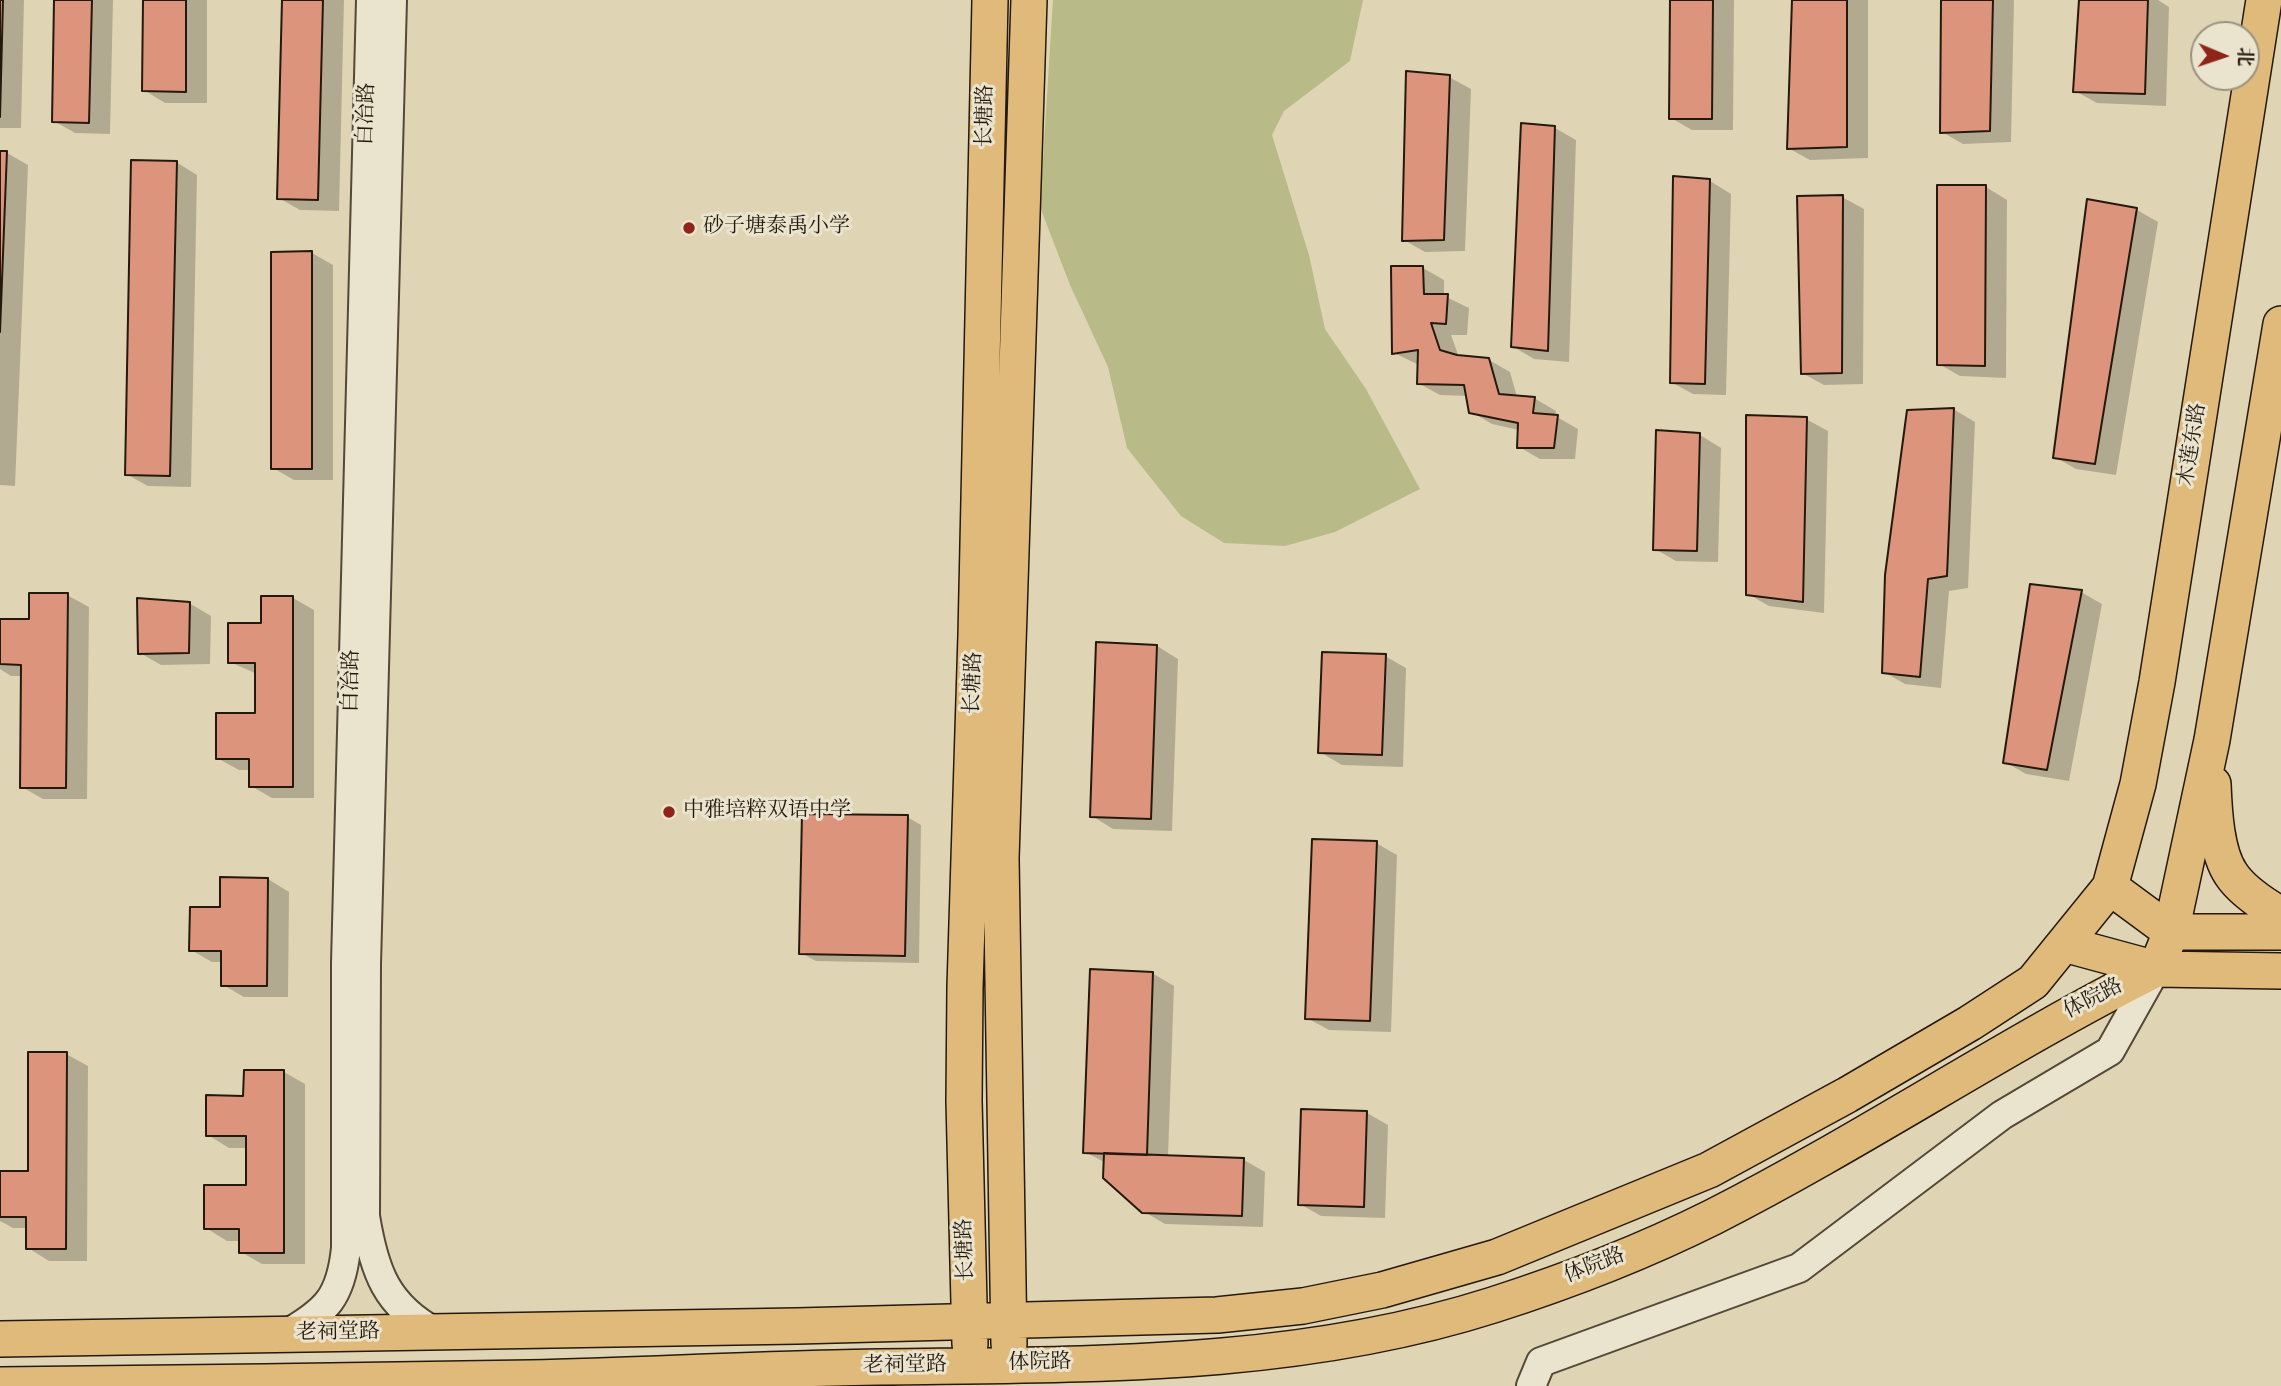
<!DOCTYPE html>
<html>
<head>
<meta charset="utf-8">
<style>
	body { margin:0 }
	#map { position:relative; width:2281px; height:1386px; overflow:hidden; background:#dfd5b4; font-family:Vollkorn,"Noto Serif SC",serif }
	canvas { display:block }
	.north { position:absolute; left:2190px; top:21px; width:70px; height:70px; box-sizing:border-box; background:#eae4ce; border:2px solid #9b9381; border-radius:50%; rotate:92deg; font-size:19px; font-weight:700; line-height:28px; text-align:center; color:#25190d }
	.north::after { content:''; display:block; margin:auto; width:24px; height:32px; background:#8f2418; clip-path:polygon(50% 0,100% 100%,50% 72%,0 100%) }
</style>
</head>
<body>
<div id="map">
<canvas width="2281" height="1386"></canvas>
<div class="north">北</div>
</div>
<script>
const c = document.querySelector('canvas').getContext('2d');
c.lineJoin = 'round';
function fillPath(path, color) { c.fillStyle = color; c.fill(path, 'evenodd'); }
function trace(path, color, width, dash) { c.strokeStyle = color; c.lineWidth = width; c.lineCap = dash ? 'butt' : 'round'; c.setLineDash(dash || []); c.stroke(path); }
function drawText(font, color, halo, rows, align = 'center') {
  c.font = font + ' Vollkorn,"Noto Serif SC",serif'; c.lineWidth = 6; c.setLineDash([]); c.textBaseline = 'middle'; c.strokeStyle = halo; c.fillStyle = color; for (const [text, x, y, turn = 0] of rows) {
    c.save(); c.translate(x, y); c.rotate((+turn || 0) * Math.PI / 180); c.textAlign = isNaN(turn) ? turn : align; if (halo) c.strokeText(text, 0, 0); c.fillText(text, 0, 0); c.restore();
  }
}
fillPath(new Path2D(`
	M1053 0H1363L1350 61 1284 111 1272 135 1309 255 1325 329 1366 389 1420 489 1335 532 1285 546 1224 543 1181 516 1127 448 1108 367 1070 285 1040 207Z`), '#b8bb88');
fillPath(new Path2D(`
	M0 0H24L21 128H0Z
	M56 0H113L110 134 75 133 54 121Z
	M144 0H207V103H165L144 90Z
	M284 0H344L339 211 300 210 279 198Z
	M1672 0H1734L1733 130H1692L1671 118Z
	M1793 0H1868V158L1810 160 1788 148Z
	M1942 0H2014L2011 142 1963 144 1942 132Z
	M2081 0H2158L2169 7 2166 106 2097 103 2075 91Z
	M1449 77 1471 89 1465 251 1425 252 1404 240Z
	M1555 128 1576 140 1569 362 1534 359 1512 346Z
	M0 153H7L28 165 15 486 0 485Z
	M176 162 197 175 191 487 148 486 126 474Z
	M1710 181 1731 194 1726 395 1693 394 1671 382Z
	M1986 187 2007 200 2006 378 1960 376 1939 364Z
	M1842 197 1864 209 1863 384 1824 385 1802 373Z
	M2137 210 2158 222 2116 475 2076 469 2055 457Z
	M312 253 333 265V480H294L273 468Z
	M1423 268 1444 280V296L1469 308 1467 335H1451L1459 357 1489 360 1510 372 1517 397 1534 398 1556 411 1555 416 1578 429 1575 459H1540L1519 447V430L1492 424 1471 412 1468 396 1440 395 1418 383 1419 365 1394 353Z
	M1953 409 1975 422 1968 588 1949 591 1941 688 1905 684 1884 672Z
	M1806 419 1828 431 1824 613 1769 606 1748 594Z
	M1700 435 1721 448 1718 562 1676 561 1655 549Z
	M2081 592 2102 604 2069 781 2026 774 2005 762Z
	M67 595 89 607 87 799H43L22 787 23 676H11L0 669V621H31Z
	M293 598 314 610V798H272L251 786V770H239L217 758 256 714 257 674 230 662 263 624Z
	M189 603 211 616 210 664 161 665 140 653Z
	M1157 646 1178 659 1172 831 1113 829 1092 816Z
	M1385 656 1406 668 1403 767 1342 765 1320 752Z
	M907 817 921 825 919 963 816 961 801 953Z
	M1376 843 1397 855 1391 1032 1329 1030 1307 1018Z
	M268 879 289 892 288 997H244L223 985V962H212L191 950 221 908Z
	M1152 973 1174 986 1168 1157 1244 1160 1265 1172 1263 1227 1165 1224 1143 1211 1106 1163 1085 1152Z
	M66 1054 88 1066 87 1261H49L28 1248V1228H13L0 1221V1173H29Z
	M245 1072H284L305 1084V1264H262L241 1252V1241H227L206 1228 248 1187V1148H229L208 1135 245 1097Z
	M1367 1113 1388 1125 1385 1218 1321 1216 1300 1204Z`), '#0003');
const building = new Path2D(`
	M0 0H3L0 117Z
	M54 0H92L89 123 52 122Z
	M143 0H186V92L142 91Z
	M282 0H323L318 200 277 199Z
	M1670 0H1713L1712 119H1669Z
	M1792 0H1847V147L1787 149Z
	M1941 0H1993L1990 131 1940 133Z
	M2079 0H2148L2145 94 2073 92Z
	M1406 71 1450 75 1444 240 1402 241Z
	M1521 123 1555 126 1548 351 1511 347Z
	M0 151H7L0 332Z
	M131 160 177 161 170 476 125 475Z
	M1673 176 1710 179 1705 384 1670 383Z
	M1937 185H1986L1985 366 1937 365Z
	M1843 195 1842 373 1801 374 1797 196Z
	M2087 199 2137 208 2095 464 2053 458Z
	M312 251V469H271V252Z
	M1391 266H1423L1424 294H1448L1446 324 1431 323 1440 350 1457 355 1489 358 1499 394 1535 397 1533 413 1558 415 1554 448H1517L1518 423 1469 413 1464 385 1417 384 1418 350 1392 354Z
	M1954 408 1947 576 1928 579 1920 677 1882 673 1885 575 1907 410Z
	M1746 415 1807 417 1803 602 1746 595Z
	M1656 430 1700 433 1697 551 1653 550Z
	M2030 584 2082 590 2047 770 2003 763Z
	M29 593H68L66 788H20L21 665 0 664V619H29Z
	M261 596H293V787H249V759H216V713H255V663H228V623H261Z
	M137 598 190 602 189 653 138 654Z
	M1096 642 1157 645 1151 819 1090 817Z
	M1322 652 1386 654 1382 755 1318 753Z
	M802 814 908 815 905 956 799 954Z
	M1312 839 1377 841 1370 1021 1305 1019Z
	M220 877 268 878 267 986H221V951H189L190 907H220Z
	M1090 969 1153 972 1147 1155 1083 1153Z
	M28 1052H67L66 1249H26V1217H0V1171H28Z
	M244 1070H284V1253H239V1229H204V1185H246V1136H206V1095L243 1096Z
	M1301 1109 1367 1111 1364 1207 1298 1205Z
	M1104 1153 1244 1158 1242 1216 1142 1213 1103 1178Z`);
fillPath(building, '#dd947d');
trace(building, '#25190d', 2);
const minor = new Path2D(`
	M392 0 366 964 365 1216C374 1271 386 1306 437 1333
	M285 1335C327 1311 341 1297 346 1248V963L371 0
	M1531 1386 1541 1362 1799 1268 2002 1115 2110 1051 2156 969`);
const major = new Path2D(`
	M2213 784C2214 810 2216 852 2231 874 2242 891 2264 905 2281 915
	M2110 887 2171 932H2281
	M2064 944 2156 969 2281 971
	M0 1339 797 1326 1217 1315 1303 1306 1382 1290 1497 1257 1709 1170 1847 1095 1970 1023 2033 982 2110 887 2138 784 2157 682 2264 0
	M970 1344 964 1101 965 987 976 635 990 0
	M1009 1344 1001 858 1029 0
	M0 1385C177 1382 353 1382 530 1378 631 1376 733 1370 834 1368 1056 1363 1280 1373 1493 1305 1568 1281 1643 1252 1713 1217 1864 1140 2005 1045 2156 969L2171 932 2212 740 2281 324`);
trace(minor, '#544837', 32);
trace(major, '#25190d', 38);
trace(minor, '#eae4ce', 28);
trace(major, '#e0ba7a', 35);
for (const [x, y, r, color] of [
	[689,228,7,"#8f2418"],
	[669,812,7,"#8f2418"]
]) { const dot = new Path2D(); dot.arc(x, y, r, 0, 2 * Math.PI); c.fillStyle = color; c.fill(dot); trace(dot, '#eae4ce', 2.5); }
drawText('21px', '#25190d', '#eae4ce', [
	["白冶路",368,114,-88],
	["长塘路",987,116,-89],
	["木莲东路",2194,445,-81],
	["白冶路",353,681,-89],
	["长塘路",975,683,-88],
	["体院路",2094,1000,-27],
	["长塘路",967,1250,-92],
	["体院路",1595,1267,-21],
	["老祠堂路",338,1334,-1],
	["体院路",1040,1364,-1],
	["老祠堂路",905,1367,-1]
]);
drawText('21px', '#25190d', '#eae4ce', [
	["砂子塘泰禹小学",703,228],
	["中雅培粹双语中学",683,812]
], 'left');
</script>
</body>
</html>
